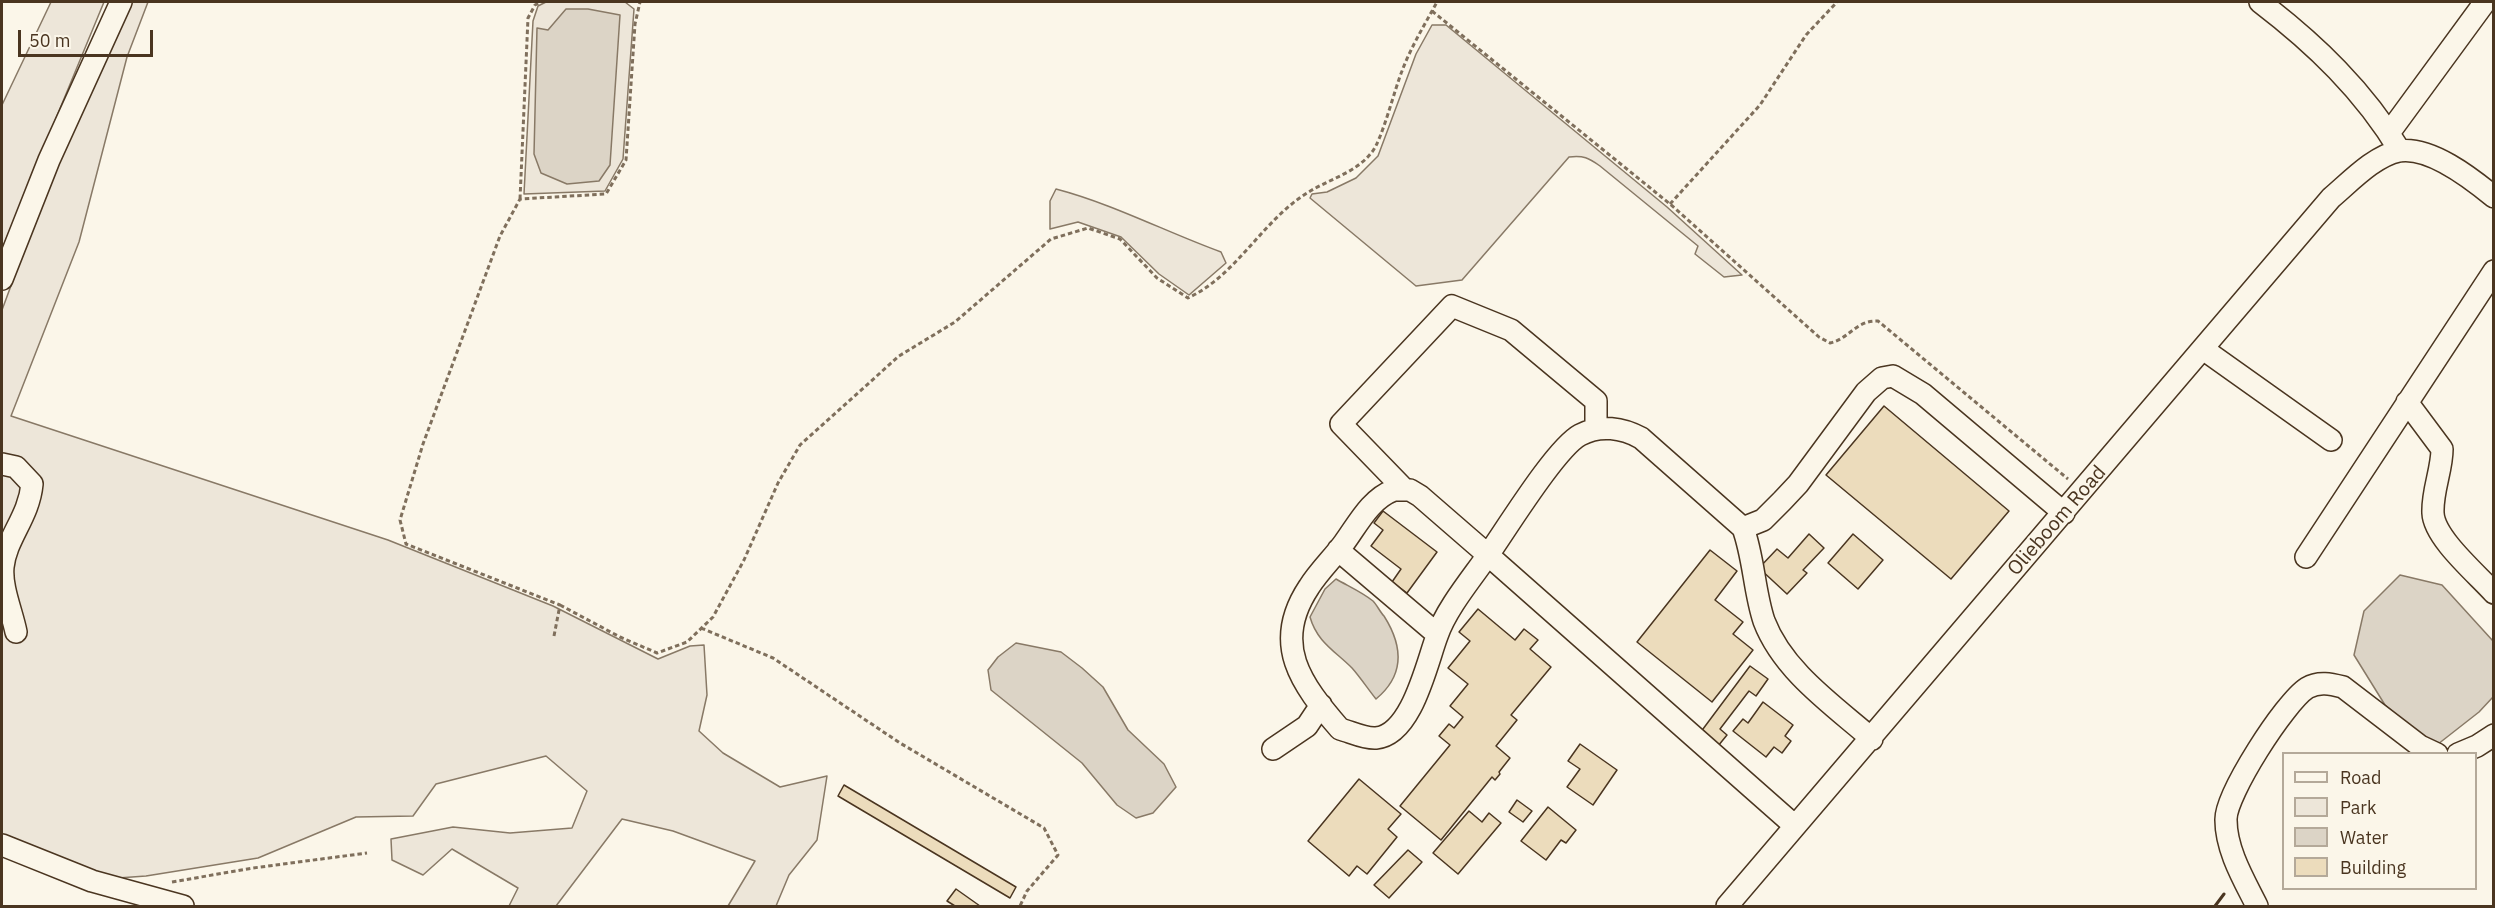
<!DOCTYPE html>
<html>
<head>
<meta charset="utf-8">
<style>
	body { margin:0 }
	#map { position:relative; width:2495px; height:908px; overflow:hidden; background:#fbf6e9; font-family:"IBM Plex Sans",sans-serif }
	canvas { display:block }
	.frame { position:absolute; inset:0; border:3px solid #4a3520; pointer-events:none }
	.legend { position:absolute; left:2282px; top:752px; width:195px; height:138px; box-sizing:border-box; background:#fbf6e9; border:2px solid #b4a999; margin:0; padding:8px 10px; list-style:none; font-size:18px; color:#4a3520 }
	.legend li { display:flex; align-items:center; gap:12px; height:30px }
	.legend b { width:30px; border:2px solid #b4a999 }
	.scale { position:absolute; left:18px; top:30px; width:135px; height:27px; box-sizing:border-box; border:3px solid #4a3520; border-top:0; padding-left:8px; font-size:18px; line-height:21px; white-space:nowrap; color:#4a3520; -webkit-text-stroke:4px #fbf6e9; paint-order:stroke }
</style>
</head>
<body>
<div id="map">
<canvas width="2495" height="908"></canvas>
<div class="frame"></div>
<ul class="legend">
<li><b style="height:8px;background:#fbf6e9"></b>Road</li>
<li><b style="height:16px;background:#ede6d9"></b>Park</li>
<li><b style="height:16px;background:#dcd4c6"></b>Water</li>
<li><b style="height:16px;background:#ecdcbc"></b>Building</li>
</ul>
<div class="scale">50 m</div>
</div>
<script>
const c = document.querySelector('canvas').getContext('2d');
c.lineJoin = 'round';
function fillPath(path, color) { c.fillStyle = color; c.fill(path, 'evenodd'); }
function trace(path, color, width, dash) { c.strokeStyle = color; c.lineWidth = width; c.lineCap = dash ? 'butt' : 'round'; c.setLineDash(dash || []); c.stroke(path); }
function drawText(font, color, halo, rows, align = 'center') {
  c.font = font + ' "IBM Plex Sans",sans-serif'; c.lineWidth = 4.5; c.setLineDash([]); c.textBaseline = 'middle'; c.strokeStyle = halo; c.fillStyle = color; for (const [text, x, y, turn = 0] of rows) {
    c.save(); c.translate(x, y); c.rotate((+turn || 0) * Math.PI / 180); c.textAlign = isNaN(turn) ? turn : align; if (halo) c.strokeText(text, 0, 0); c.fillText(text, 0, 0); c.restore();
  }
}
const green = new Path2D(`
	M51 2H104L2 249V105Z
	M129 2H148L127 57 79 242 11 416 388 540 553 606 658 659 690 646 704 645 707 695 699 731 723 753 780 787 827 776 817 840 789 875 776 906H728L755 861 673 831 622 819 556 906H509L518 888 452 849 423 875 392 860 391 839 453 827 510 833 572 828 587 791 546 756 436 784 413 816 356 817 258 858 146 876 104 879 2 838V310L46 191Z
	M546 2H625L634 9 623 159 605 191 524 194 533 21 538 6Z
	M1432 25H1446L1667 207 1742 275 1724 277 1695 254 1698 246 1600 166C1589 158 1583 155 1569 157L1462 280 1416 286 1310 198 1312 194 1327 192 1356 178 1378 156 1416 54Z
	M1056 189C1113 204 1166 232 1221 252L1226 263 1189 295 1159 274 1121 237 1078 222 1050 229V201Z`);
fillPath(green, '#ede6d9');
trace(green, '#887966', 1.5);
const water = new Path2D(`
	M566 9H588L620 15 610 165 599 181 567 184 541 173 534 154 537 28 548 30Z
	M2400 575 2442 585 2493 641V697L2479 712 2433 748 2385 705 2354 655 2364 611Z
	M1336 579C1348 586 1362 592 1373 601 1377 605 1380 612 1384 616 1403 646 1405 675 1376 699 1368 689 1360 677 1352 668 1335 651 1317 642 1310 617L1325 589Z
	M1016 643 1061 652 1082 668 1103 687 1128 730 1164 764 1176 787 1153 813 1136 818 1117 805 1082 763 991 690 988 670 998 657Z`);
fillPath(water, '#dcd4c6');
trace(water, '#887966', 1.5);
const building = new Path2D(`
	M1884 406 2009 511 1951 579 1826 475Z
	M1383 511 1437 552 1407 593 1392 582 1401 569 1371 546 1383 530 1374 523Z
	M1809 534 1824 548 1803 570 1807 573 1787 594 1759 568 1777 549 1788 558Z
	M1853 534 1883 560 1858 589 1828 563Z
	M1710 550 1737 571 1715 600 1743 622 1733 634 1753 650 1712 702 1637 642Z
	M1478 609 1515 640 1524 629 1538 640 1530 649 1551 667 1511 715 1517 720 1496 746 1510 758 1499 772 1500 774 1495 780 1492 777 1441 840 1400 806 1450 745 1439 736 1449 724 1454 728 1463 717 1450 706 1468 684 1448 668 1470 641 1459 632Z
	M1750 666 1768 679 1756 696 1749 691 1720 729 1727 735 1718 746 1700 733Z
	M1763 702 1793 725 1785 736 1791 741 1782 753 1774 747 1766 757 1733 731 1743 719 1748 723Z
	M1580 744 1617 770 1593 805 1567 787 1580 769 1568 761Z
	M1359 779 1401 814 1388 829 1397 837 1367 874 1357 866 1349 876 1308 841Z
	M844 785 1016 887 1010 898 838 796Z
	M1517 800 1532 811 1523 822 1509 812Z
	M1548 807 1576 830 1566 843 1561 840 1546 860 1521 841Z
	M1469 811 1482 822 1489 813 1501 823 1458 874 1433 853Z
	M1408 850 1422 862 1389 898 1374 885Z
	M956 889 980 906H955L947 901Z`);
fillPath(building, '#ecdcbc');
trace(building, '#4a3520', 1.5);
const minor = new Path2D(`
	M2260 2C2315 44 2364 91 2400 151
	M2389 133 2485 2
	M2 279 49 160 121 2
	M2203 349 2331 440
	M2407 402 2442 449C2442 470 2432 491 2433 513 2434 538 2477 574 2494 593
	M2 464 16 467 32 484C29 517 6 538 3 567 1 587 12 612 16 632
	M1404 489 1341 424 1452 306 1511 330 1596 401V429
	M1394 490H1410L1420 496 1488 555C1472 578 1446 609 1437 636 1427 662 1412 735 1376 738 1365 739 1351 732 1340 729 1301 684 1271 644 1309 587 1319 571 1333 558 1344 543 1358 524 1370 499 1394 490Z
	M1743 528C1754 558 1754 591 1764 621 1783 671 1833 705 1872 739
	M1338 550 1437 634
	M2306 557 2494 271
	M1273 749 1307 726 1321 705
	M2458 754 2477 746 2494 735
	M1795 826 1488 555C1507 528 1556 448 1580 435 1600 424 1623 428 1641 438L1743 528 1763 520 1782 501 1798 484 1866 392 1882 378 1893 376 1923 394 2064 513
	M2 845 92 881 183 906
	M1727 906 2331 198C2350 182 2374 156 2399 151 2430 146 2471 178 2494 197
	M2257 906C2244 880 2226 850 2226 820 2225 795 2285 702 2307 688 2319 681 2331 684 2343 687L2420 746 2437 754`);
trace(minor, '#4a3520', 24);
trace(new Path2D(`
	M1432 11 1670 204 1819 337 1830 343C1849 339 1856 320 1878 321L2068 479
	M520 199 528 18 535 5 541 2
	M1670 204 1760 105 1806 35 1837 2
	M560 605 620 637 657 653 687 642 713 617 744 560 778 483 800 445 899 356 955 322 1051 239 1088 228 1120 239 1157 278 1188 298C1237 275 1262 221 1307 193 1329 179 1356 173 1372 152 1382 140 1395 88 1402 71 1411 47 1425 24 1437 2
	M701 628 773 658 900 743 1044 828 1058 855 1027 891 1020 906
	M554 636 560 605 406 544 400 520 423 444 500 236 520 199 606 194 626 160 635 24 640 2
	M172 882 253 868 367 853`), '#7f6f5c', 3, [4.5, 3]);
trace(minor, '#fbf6e9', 21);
trace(new Path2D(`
	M2215 906 2224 894`), '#4a3520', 3);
drawText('20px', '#4a3520', '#fbf6e9', [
	["Olieboom Road",2057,521,-49]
]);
</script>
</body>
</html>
